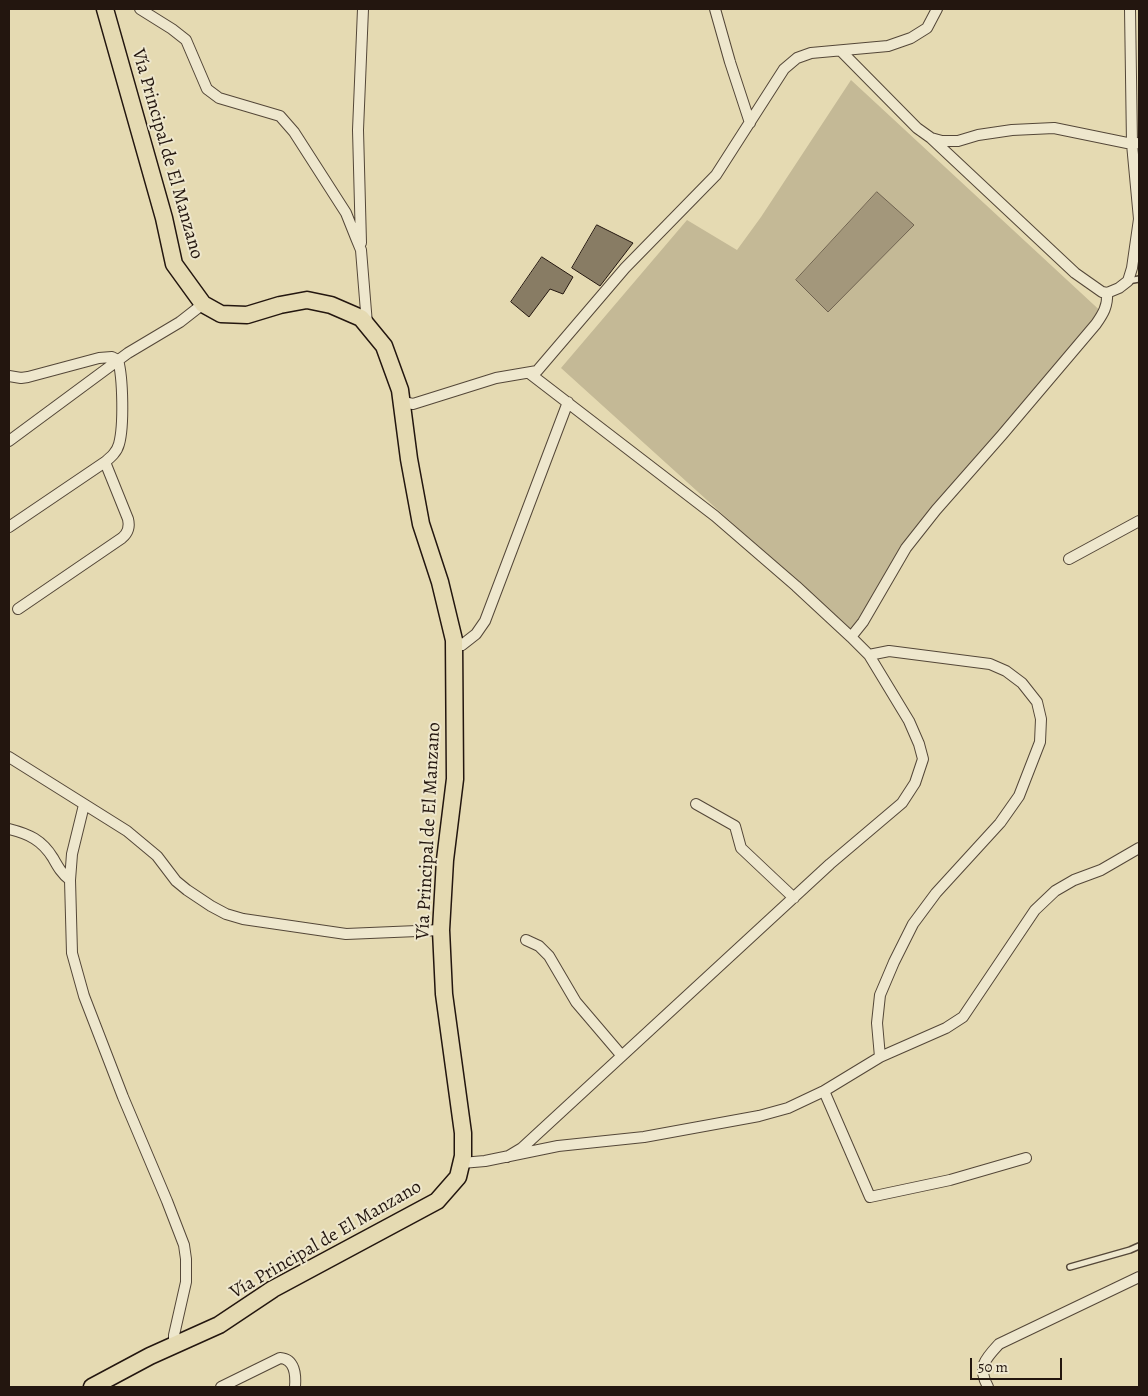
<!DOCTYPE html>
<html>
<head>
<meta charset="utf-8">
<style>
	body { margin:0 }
	#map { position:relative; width:1148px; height:1396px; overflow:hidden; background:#e5dab2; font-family:Alegreya,serif }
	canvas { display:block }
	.frame { position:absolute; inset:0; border:10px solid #23160f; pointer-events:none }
	.scale { position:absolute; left:970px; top:1358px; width:92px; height:22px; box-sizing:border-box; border:2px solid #23160f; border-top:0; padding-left:6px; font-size:15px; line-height:18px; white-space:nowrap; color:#23160f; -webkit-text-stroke:4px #eee7cd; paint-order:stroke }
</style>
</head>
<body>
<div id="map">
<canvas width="1148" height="1396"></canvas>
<div class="frame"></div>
<div class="scale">50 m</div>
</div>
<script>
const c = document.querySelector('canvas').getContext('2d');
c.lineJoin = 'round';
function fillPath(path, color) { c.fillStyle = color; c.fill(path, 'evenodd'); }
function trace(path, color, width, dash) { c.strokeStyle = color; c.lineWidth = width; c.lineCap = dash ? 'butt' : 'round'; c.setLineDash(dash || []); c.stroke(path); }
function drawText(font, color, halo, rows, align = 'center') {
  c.font = font + ' Alegreya,serif'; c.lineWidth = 4; c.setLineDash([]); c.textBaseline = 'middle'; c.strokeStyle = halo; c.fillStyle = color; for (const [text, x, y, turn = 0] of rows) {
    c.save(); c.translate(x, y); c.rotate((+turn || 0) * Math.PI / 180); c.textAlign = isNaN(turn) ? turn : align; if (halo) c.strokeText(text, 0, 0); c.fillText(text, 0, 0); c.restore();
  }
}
fillPath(new Path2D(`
	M851 80 1107 317 991 442 917 529 847 637 792 577 561 368 687 220 737 250 761 217Z`), '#c4b996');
const water = new Path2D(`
	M877 192 914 225 828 312 796 280Z`);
fillPath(water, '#a3977b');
trace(water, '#706350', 1);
const building = new Path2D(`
	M597 225 633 243 600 286 572 268Z
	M542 257 573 277 563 294 550 289 529 317 511 302Z`);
fillPath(building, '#887c64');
trace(building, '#23160f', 1);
const lane = new Path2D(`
	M1128 281 1139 279
	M1070 1267 1130 1250 1139 1246`);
const street = new Path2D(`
	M140 9 172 29 186 40 207 89 219 98 280 116 294 132 346 213 356 238 361 250 367 324
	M715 9 730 62 750 123
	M841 51 917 128 931 138 942 141H958L978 135 1012 130 1054 128 1132 144 1139 143
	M931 138 1075 273 1102 292 1107 293 1119 288 1128 281 1132 268 1139 219 1132 144 1130 9
	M361 243 358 130 363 9
	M9 376 21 378 28 377 99 358 112 357 118 360C123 378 124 426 119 444 117 452 111 457 105 462L9 527
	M402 398 403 402 413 404 496 378 537 371 625 268 716 175 775 83 784 69 797 58 811 53 888 46 911 38 927 28 937 9
	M9 441 128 353 180 322 203 304
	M1069 559 1139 521
	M18 609 122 538C128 533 130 527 128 519L105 462
	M851 637 863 622 906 548 936 510 1002 435 1096 324C1103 314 1108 306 1107 293
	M454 640 462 645 476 634 485 621 568 402
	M869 655 889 651 990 664 1006 671 1022 683 1037 702 1041 719 1040 742 1019 796 1000 823 936 893 913 924 894 962 880 995 877 1023 880 1057
	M9 757 127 831 157 856 176 881 187 890 211 906 226 914 243 919 346 934 441 930
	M696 804 735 826 741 848 794 898
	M84 805 72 854 70 880 72 953 84 996 123 1097 167 1201 184 1245 186 1259V1282L174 1335V1345
	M9 829C29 834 42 840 53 858 58 867 62 874 70 880
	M526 940 539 946 549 956 576 1002 622 1056
	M824 1091 870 1197 950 1180 1026 1158
	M507 1157 522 1148 830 864 902 803 915 783 923 759 919 744 909 721 869 655 851 637 796 586 715 516 529 373
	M462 1163 485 1161 558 1146 644 1137 759 1116 788 1108 824 1091 880 1057 946 1028 963 1017 1035 910 1055 891 1074 880 1101 870 1139 848
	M221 1387 280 1358C295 1359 296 1375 295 1387
	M988 1387C977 1367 985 1359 999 1344L1139 1277`);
const primary = new Path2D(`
	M92 1387 150 1356 219 1325 273 1289 437 1201 458 1177 463 1156V1133L444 994 441 930 445 860 455 779 454 640 440 582 421 524 409 459 400 390 384 346 361 318 331 305 307 300 280 305 247 315 221 314 203 304 174 264 164 218 105 9`);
trace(lane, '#544738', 8);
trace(street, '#544738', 12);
trace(primary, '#23160f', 19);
trace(lane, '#eee7cd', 5);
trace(street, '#eee7cd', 10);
trace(primary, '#e5dab2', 16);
drawText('19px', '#23160f', '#eee7cd', [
	["Vía Principal de El Manzano",167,154,74],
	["Vía Principal de El Manzano",429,831,-87],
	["Vía Principal de El Manzano",326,1240,-30]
]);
</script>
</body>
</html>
